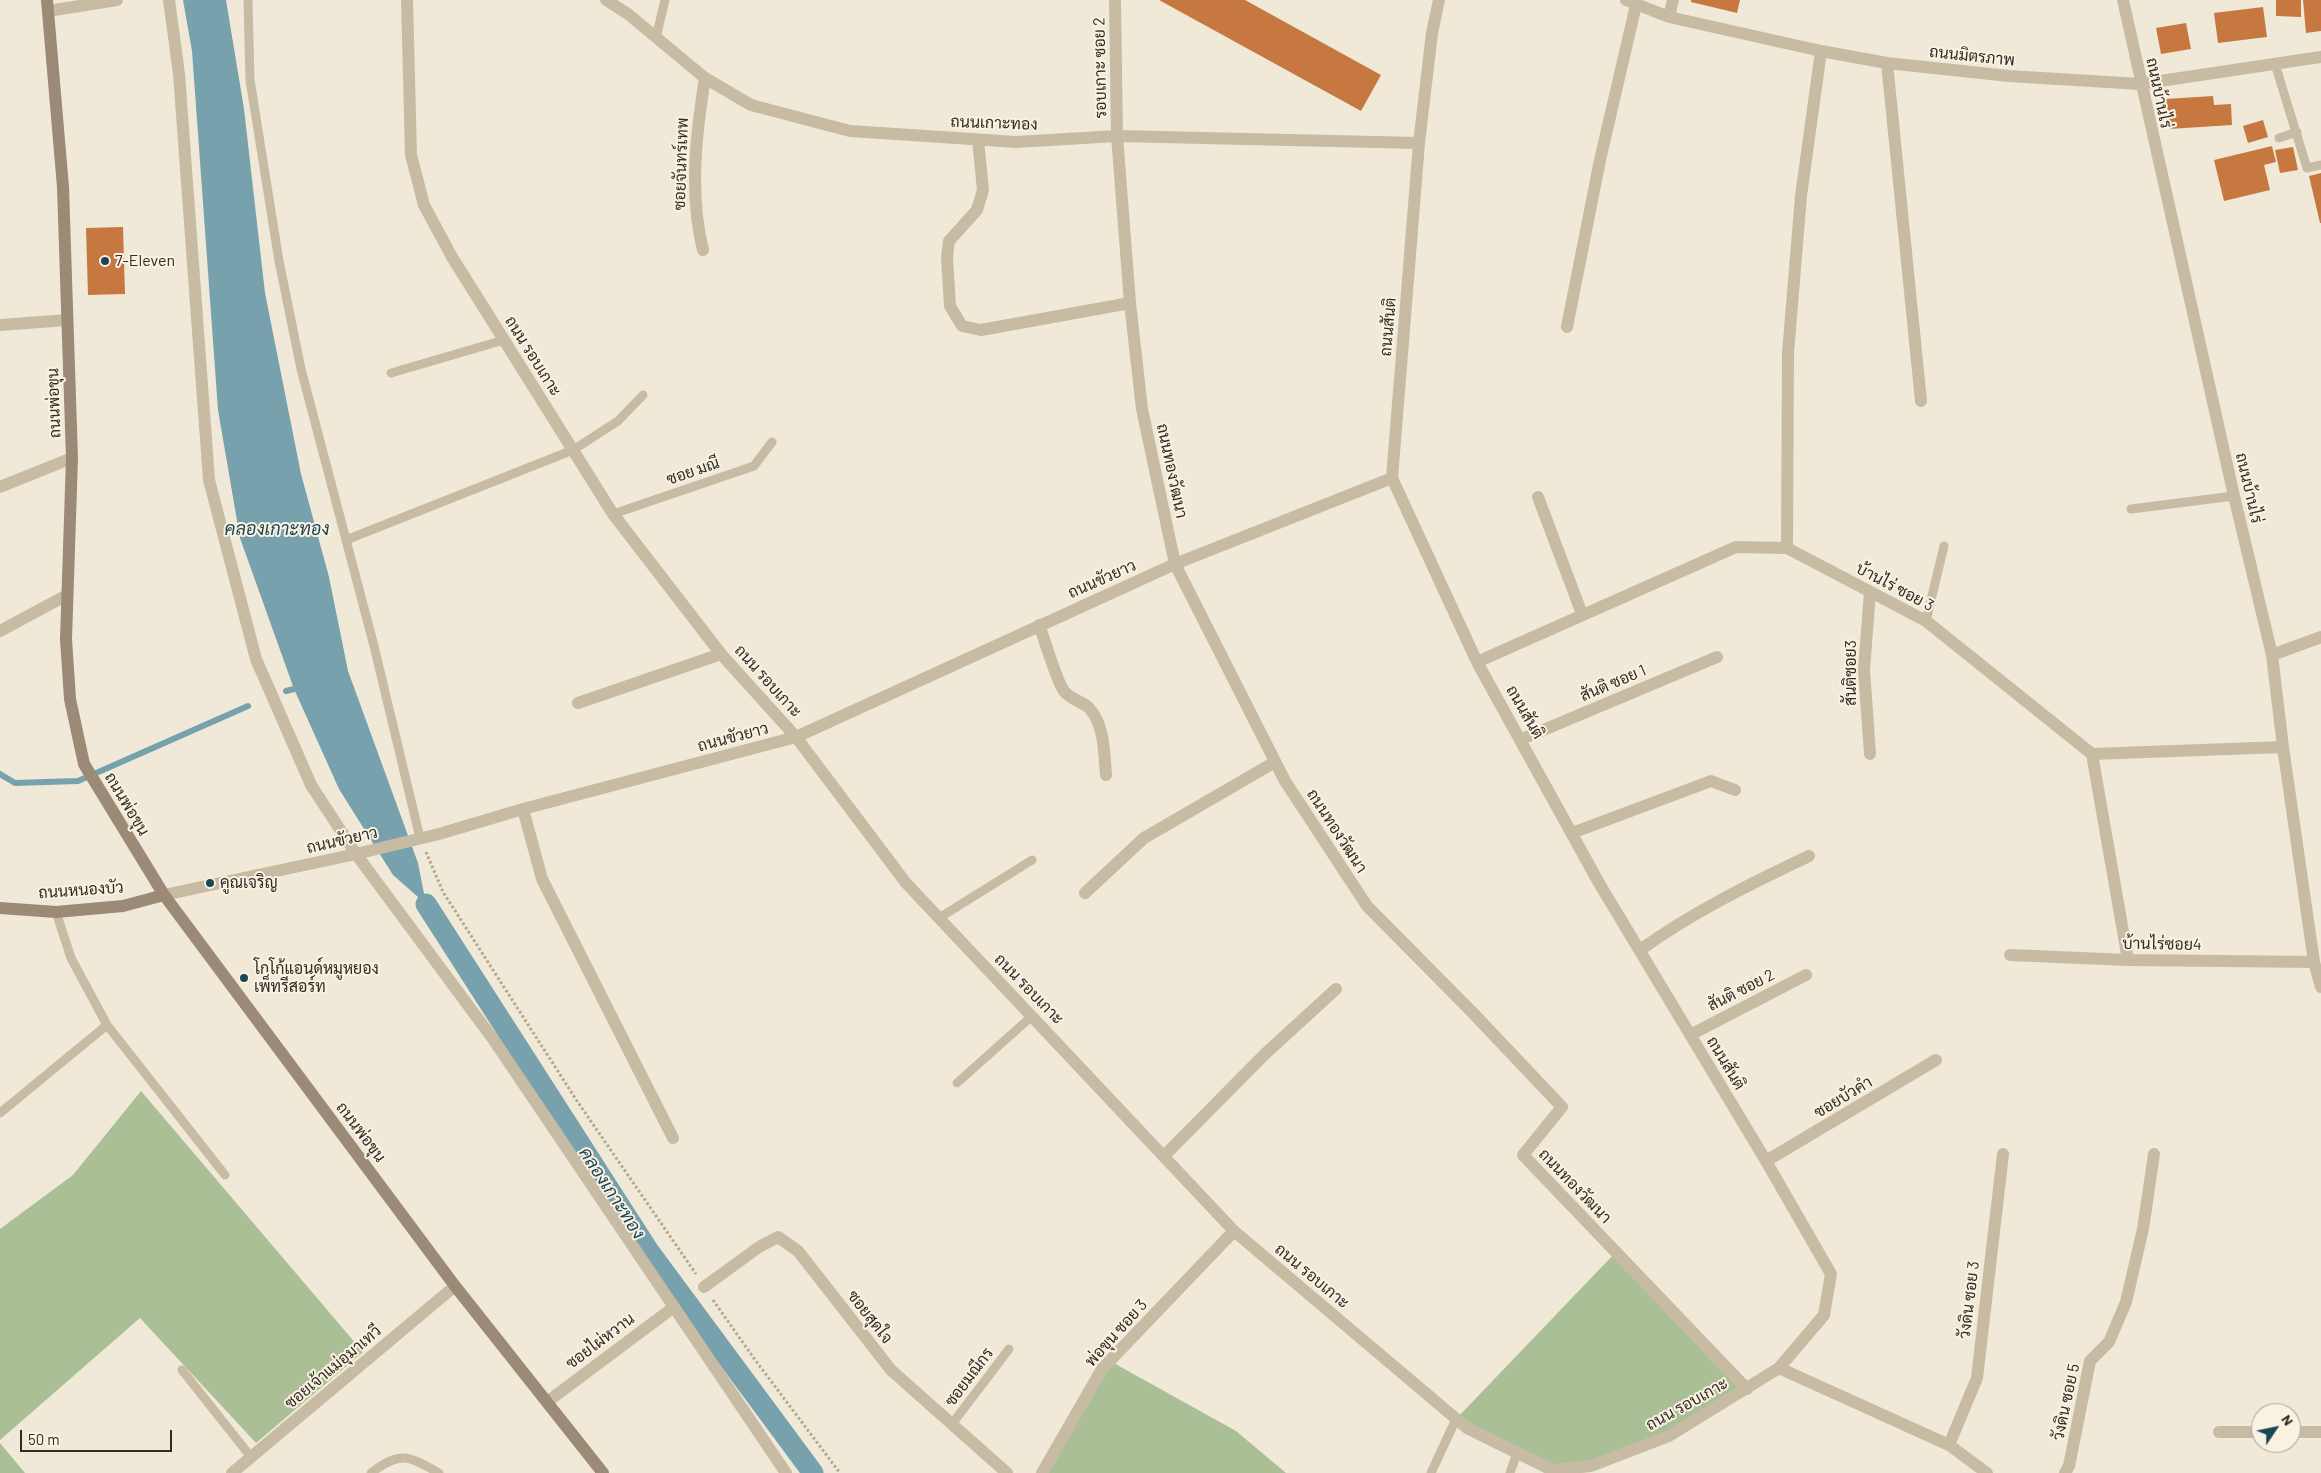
<!DOCTYPE html>
<html>
<head>
<meta charset="utf-8">
<style>
	body { margin:0 }
	#map { position:relative; width:2321px; height:1473px; overflow:hidden; background:#f0e9d7; font-family:Barlow,sans-serif }
	canvas { display:block }
	.north { position:absolute; left:2251px; top:1403px; width:50px; height:50px; box-sizing:border-box; background:#f9f2e3; border:1px solid #aaa397; border-radius:50%; rotate:56deg; font-size:14px; font-weight:700; line-height:20px; text-align:center; color:#332c25 }
	.north::after { content:''; display:block; margin:auto; width:18px; height:22px; background:#1b4654; clip-path:polygon(50% 0,100% 100%,50% 72%,0 100%) }
	.scale { position:absolute; left:20px; top:1430px; width:152px; height:22px; box-sizing:border-box; border:2px solid #332c25; border-top:0; padding-left:6px; font-size:15px; line-height:18px; white-space:nowrap; color:#332c25; -webkit-text-stroke:4px #f9f2e3; paint-order:stroke }
</style>
</head>
<body>
<div id="map">
<canvas width="2321" height="1473"></canvas>
<div class="north">N</div>
<div class="scale">50 m</div>
</div>
<script>
const c = document.querySelector('canvas').getContext('2d');
c.lineJoin = 'round';
function fillPath(path, color) { c.fillStyle = color; c.fill(path, 'evenodd'); }
function trace(path, color, width, dash) { c.strokeStyle = color; c.lineWidth = width; c.lineCap = dash ? 'butt' : 'round'; c.setLineDash(dash || []); c.stroke(path); }
function drawText(font, color, halo, rows, align = 'center') {
  c.font = font + ' Barlow,Sarabun,sans-serif'; c.lineWidth = 4; c.setLineDash([]); c.textBaseline = 'middle'; c.strokeStyle = halo; c.fillStyle = color; for (const [text, x, y, turn = 0] of rows) {
    c.save(); c.translate(x, y); c.rotate((+turn || 0) * Math.PI / 180); c.textAlign = isNaN(turn) ? turn : align; if (halo) c.strokeText(text, 0, 0); c.fillText(text, 0, 0); c.restore();
  }
}
fillPath(new Path2D(`
	M141 1091 363 1352 256 1443 140 1318 0 1440V1229L73 1175Z
	M1616 1252 1747 1389 1669 1436 1591 1466 1552 1470 1456 1419Z
	M1110 1361 1236 1431 1286 1473H1047Z
	M0 1443 25 1473H0Z`), '#abbf97');
fillPath(new Path2D(`
	M183 0H226L244 109 265 293 301 474 329 577 348 671 418 863 426 904 393 875 339 789 294 689 240 538 218 410 192 51Z`), '#76a1ad');
trace(new Path2D(`
	M286 691 294 689
	M0 774 15 783 78 781 248 706`), '#76a1ad', 6);
trace(new Path2D(`
	M426 904 648 1250 813 1473`), '#76a1ad', 21);
fillPath(new Path2D(`
	M1159 0H1245L1381 75 1361 111Z
	M1691 0H1740L1737 13 1691 2Z
	M2276 0H2301V17L2276 16Z
	M2303 0H2321V31L2306 33Z
	M2263 7 2267 37 2218 43 2214 13Z
	M2186 23 2191 49 2161 54 2156 28Z
	M2213 96 2214 105 2231 104 2232 125 2169 129 2166 99Z
	M2263 120 2268 137 2248 143 2243 126Z
	M2272 146 2276 162 2264 165 2270 190 2224 201 2214 160Z
	M2293 147 2298 170 2280 173 2275 150Z
	M2321 173V223H2320L2309 176Z
	M123 227 125 294 88 295 86 228Z`), '#c67840');
trace(new Path2D(`
	M426 852 443 892 577 1101 696 1274
	M713 1300 753 1357 840 1473`), '#b4a58e', 3, [2.5, 2.5]);
trace(new Path2D(`
	M248 0 250 80 279 261 301 369 374 646 420 838
	M656 38 665 0
	M2275 64 2307 168 2321 165
	M2279 138 2297 132
	M391 373 504 340
	M2131 509 2234 496
	M613 514 754 466 772 442
	M346 540 573 450 618 421 643 395
	M1926 621 1944 546
	M56 912 71 958 107 1025 225 1175
	M939 918 1032 860
	M957 1083 1032 1016
	M0 1113 107 1025
	M182 1370 251 1457
	M952 1424 1009 1349
	M371 1473C401 1450 408 1456 439 1473
	M1431 1473 1456 1419
	M1510 1473 1517 1453`), '#c8bba3', 9);
trace(new Path2D(`
	M169 0 179 74 209 480 256 659 311 785 356 854 493 1039 786 1473
	M407 0 411 155 424 205 452 257 613 514 721 654 796 737 906 883 1234 1231 1467 1428 1552 1470 1591 1466 1669 1436 1779 1368 1949 1445 1987 1473
	M606 0 628 14 705 78 751 105 850 131 1016 142 1117 136 1419 143
	M1115 0 1117 136 1130 303 1142 409 1175 564 1285 781 1367 906 1472 1012 1562 1107 1523 1155 1747 1389
	M1439 0 1432 33 1419 143 1392 478 1477 662 1599 883 1766 1161 1831 1274 1824 1315 1779 1368
	M1626 0 1669 17 1821 51 1887 63 2009 76 2140 84 2321 57
	M2123 0 2234 496 2272 655 2283 747 2314 962 2321 987
	M48 11 117 0
	M1669 17 1673 0
	M1887 63 1921 401
	M978 140 983 190 977 210 949 241 947 257 950 306 962 326 981 330 1130 303
	M703 250C689 194 696 134 705 78
	M0 325 67 320
	M1567 327 1600 160 1636 5
	M0 487 72 458
	M1538 497 1582 614
	M1787 548 1788 353 1801 196 1821 51
	M1039 625C1045 640 1056 680 1064 691 1071 700 1082 701 1089 708 1105 725 1104 754 1106 775
	M0 631 67 595
	M2272 655 2321 637
	M1477 662 1736 547 1787 548 1926 621 2092 754 2283 747
	M578 703 721 654
	M1522 739 1717 657
	M1870 754 1864 670 1870 592
	M2092 754 2128 960
	M523 809 542 879 673 1138
	M1572 833 1711 781 1735 790
	M1085 893 1144 838 1275 762
	M164 895 356 854 439 834 523 809 796 737 1175 564 1392 478
	M1640 950C1693 912 1750 884 1809 856
	M2010 955 2128 960 2314 962
	M1690 1035 1806 975
	M1164 1156 1265 1054 1336 989
	M1766 1161 1936 1060
	M704 1287 759 1247 778 1237 798 1251 891 1370 1007 1473
	M547 1402 674 1307
	M2219 1432H2261
	M2291 1432H2321
	M1949 1445 1977 1378 2003 1154
	M232 1473 455 1286
	M1042 1473 1102 1369 1234 1231
	M2065 1473 2069 1466 2090 1361 2109 1342 2126 1302 2143 1229 2154 1154`), '#c8bba3', 12);
trace(new Path2D(`
	M47 0 63 187 72 458 66 639 70 699 84 764 164 895 455 1286 603 1473
	M0 908 56 912 123 906 164 895`), '#9b8a75', 12);
for (const [x, y, r, color] of [
	[105,261,5,"#1b4654"],
	[210,883,5,"#1b4654"],
	[244,978,5,"#1b4654"]
]) { const dot = new Path2D(); dot.arc(x, y, r, 0, 2 * Math.PI); c.fillStyle = color; c.fill(dot); trace(dot, '#f9f2e3', 2); }
drawText('16px', '#332c25', '#f9f2e3', [
	["ถนนมิตรภาพ",1972,56,6],
	["รอบเกาะ ซอย 2",1100,68,-91],
	["ถนนบ้านไร่",2159,93,78],
	["ถนนเกาะทอง",994,123,2],
	["ซอยจันทร์เทพ",681,164,-88],
	["ถนนสันติ",1388,327,-85],
	["ถนน รอบเกาะ",533,356,58],
	["ถนนพ่อขุน",54,403,-92],
	["ซอย มณี",693,471,-19],
	["ถนนทองวัฒนา",1172,471,78],
	["ถนนบ้านไร่",2249,488,77],
	["ถนนขัวยาว",1102,579,-24],
	["บ้านไร่ ซอย 3",1895,587,28],
	["สันติซอย3",1851,673,-90],
	["ถนน รอบเกาะ",768,681,48],
	["สันติ ซอย 1",1613,683,-23],
	["ถนนสันติ",1525,712,60],
	["ถนนขัวยาว",733,737,-15],
	["ถนนพ่อขุน",127,804,59],
	["ถนนทองวัฒนา",1337,831,57],
	["ถนนขัวยาว",342,840,-13],
	["ถนนหนองบัว",81,890,-4],
	["บ้านไร่ซอย4",2162,944,1],
	["ถนน รอบเกาะ",1029,989,46],
	["สันติ ซอย 2",1741,990,-27],
	["ถนนสันติ",1726,1063,59],
	["ซอยบัวคำ",1843,1097,-31],
	["ถนนพ่อขุน",361,1132,53],
	["ถนนทองวัฒนา",1575,1186,46],
	["ถนน รอบเกาะ",1312,1276,40],
	["วังดิน ซอย 3",1969,1300,-83],
	["ซอยสุดใจ",870,1317,52],
	["พ่อขุน ซอย 3",1116,1333,-48],
	["ซอยไผ่หวาน",600,1341,-37],
	["ซอยเจ้าแม่อุมาเทวี",333,1367,-40],
	["ซอยมณีกร",969,1377,-53],
	["วังดิน ซอย 5",2066,1402,-78],
	["ถนน รอบเกาะ",1687,1404,-29]
]);
drawText('16px', '#332c25', '#f9f2e3', [
	["7-Eleven",115,261],
	["คูณเจริญ",220,883],
	["โกโก้แอนด์หมูหยอง",254,969],
	["เพ็ทรีสอร์ท",254,987]
], 'left');
drawText('italic 18px', '#1b4654', '#f9f2e3', [
	["คลองเกาะทอง",277,529],
	["คลองเกาะทอง",612,1193,57]
]);
</script>
</body>
</html>
